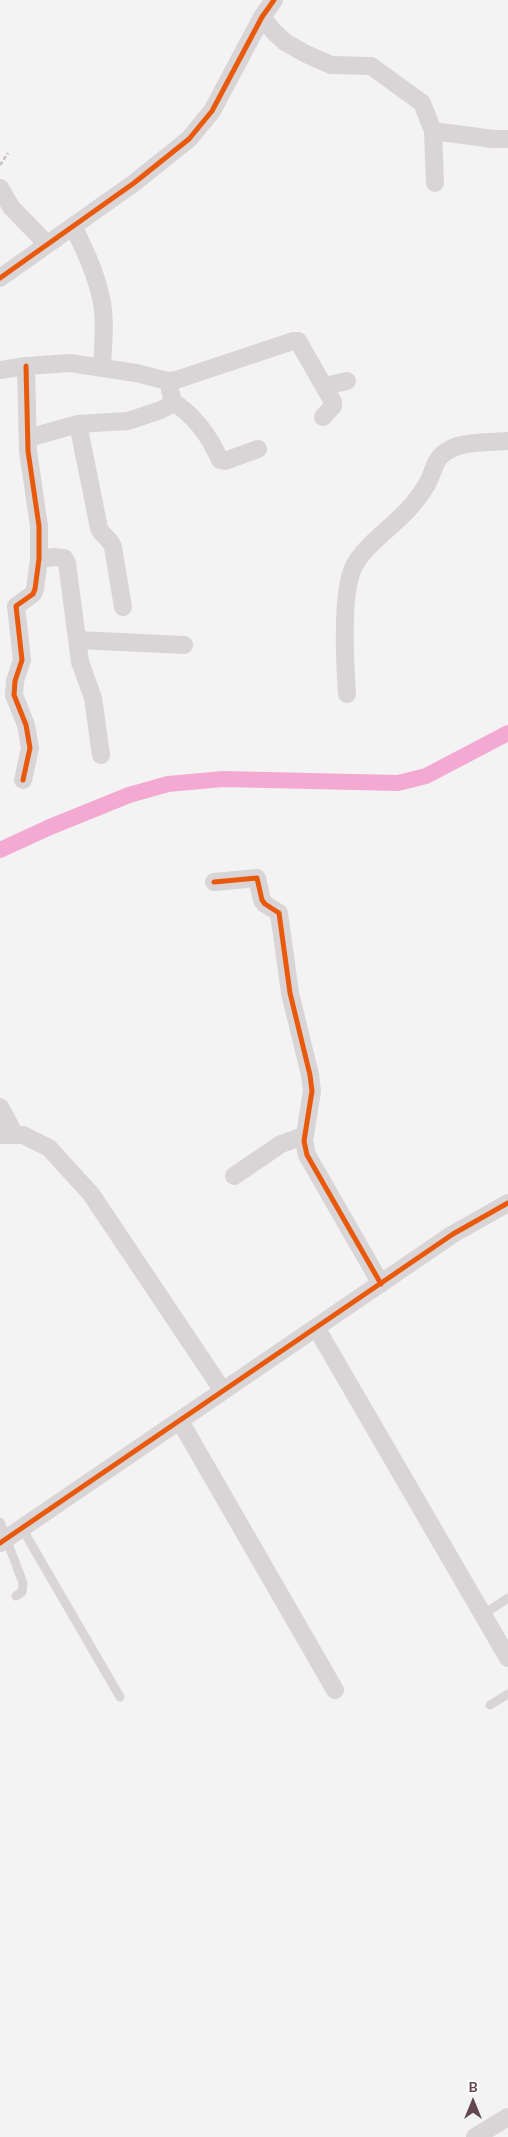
<!DOCTYPE html>
<html>
<head>
<meta charset="utf-8">
<style>
	body { margin:0 }
	#map { position:relative; width:508px; height:2137px; overflow:hidden; background:#f3f3f3; font-family:Lato,sans-serif }
	canvas { display:block }
	.north { position:absolute; left:448px; top:2077px; width:50px; height:50px; -webkit-text-stroke:4px #fff; paint-order:stroke; rotate:0deg; font-size:14px; font-weight:700; line-height:20px; text-align:center; color:#62484f }
	.north::after { content:''; display:block; margin:auto; width:18px; height:22px; background:#62484f; clip-path:polygon(50% 0,100% 100%,50% 72%,0 100%) }
</style>
</head>
<body>
<div id="map">
<canvas width="508" height="2137"></canvas>
<div class="north">B</div>
</div>
<script>
const c = document.querySelector('canvas').getContext('2d');
c.lineJoin = 'round';
function trace(path, color, width, dash) { c.strokeStyle = color; c.lineWidth = width; c.lineCap = dash ? 'butt' : 'round'; c.setLineDash(dash || []); c.stroke(path); }
trace(new Path2D(`
	M0 850 50 827 129 795 168 784 223 779 398 783 426 776 508 733`), '#f3a9d1', 16);
trace(new Path2D(`
	M0 165 8 153`), '#c9bdc9', 2.5, [4, 2.5]);
trace(new Path2D(`
	M0 1522 23 1583 22 1592 16 1596
	M23 1530 120 1697
	M482 1615 508 1598
	M490 1705 508 1694`), '#d9d4d5', 9);
trace(new Path2D(`
	M262 17 274 32 285 42 306 54 331 65 371 66 422 103 433 131 435 183
	M433 131 493 139H508
	M0 188 11 207 47 244
	M73 226C84 248 96 273 101 298 106 320 103 344 102 367
	M0 278 134 183 189 139 212 111 262 17 274 0
	M0 370 26 366 70 363 136 373 168 381 176 380 293 341H298L333 402V406L323 417
	M325 386 347 381
	M172 401C195 416 209 435 220 460L225 461 258 449
	M78 424 99 528C102 536 110 538 113 547L123 607
	M28 438 78 424 128 421 161 410 170 405 172 398 168 381
	M39 559 54 557 64 558 67 563 80 662 93 698 101 755
	M78 640 184 645
	M347 694C345 664 341 591 354 566 367 542 395 526 412 505 418 498 425 489 429 480 432 475 433 468 436 463 448 439 485 443 508 441
	M23 780 30 748 26 725 14 695 15 681 22 660 16 606 33 594 35 589 39 559V526L28 451 26 366
	M214 882 257 878 262 900 265 904 279 913 290 993 310 1075 312 1091 304 1141 307 1155 381 1284
	M0 1107 15 1135
	M0 1135H23L49 1148 91 1194 223 1391
	M234 1176 281 1144 304 1136
	M317 1329 508 1658
	M180 1421 335 1690
	M0 1543 453 1234 508 1203
	M475 2137 508 2117`), '#d9d4d5', 18);
trace(new Path2D(`
	M0 278 134 183 189 139 212 111 262 17 274 0
	M23 780 30 748 26 725 14 695 15 681 22 660 16 606 33 594 35 589 39 559V526L28 451 26 366
	M214 882 257 878 262 900 265 904 279 913 290 993 310 1075 312 1091 304 1141 307 1155 381 1284
	M0 1543 453 1234 508 1203`), '#e8590c', 5);
</script>
</body>
</html>
